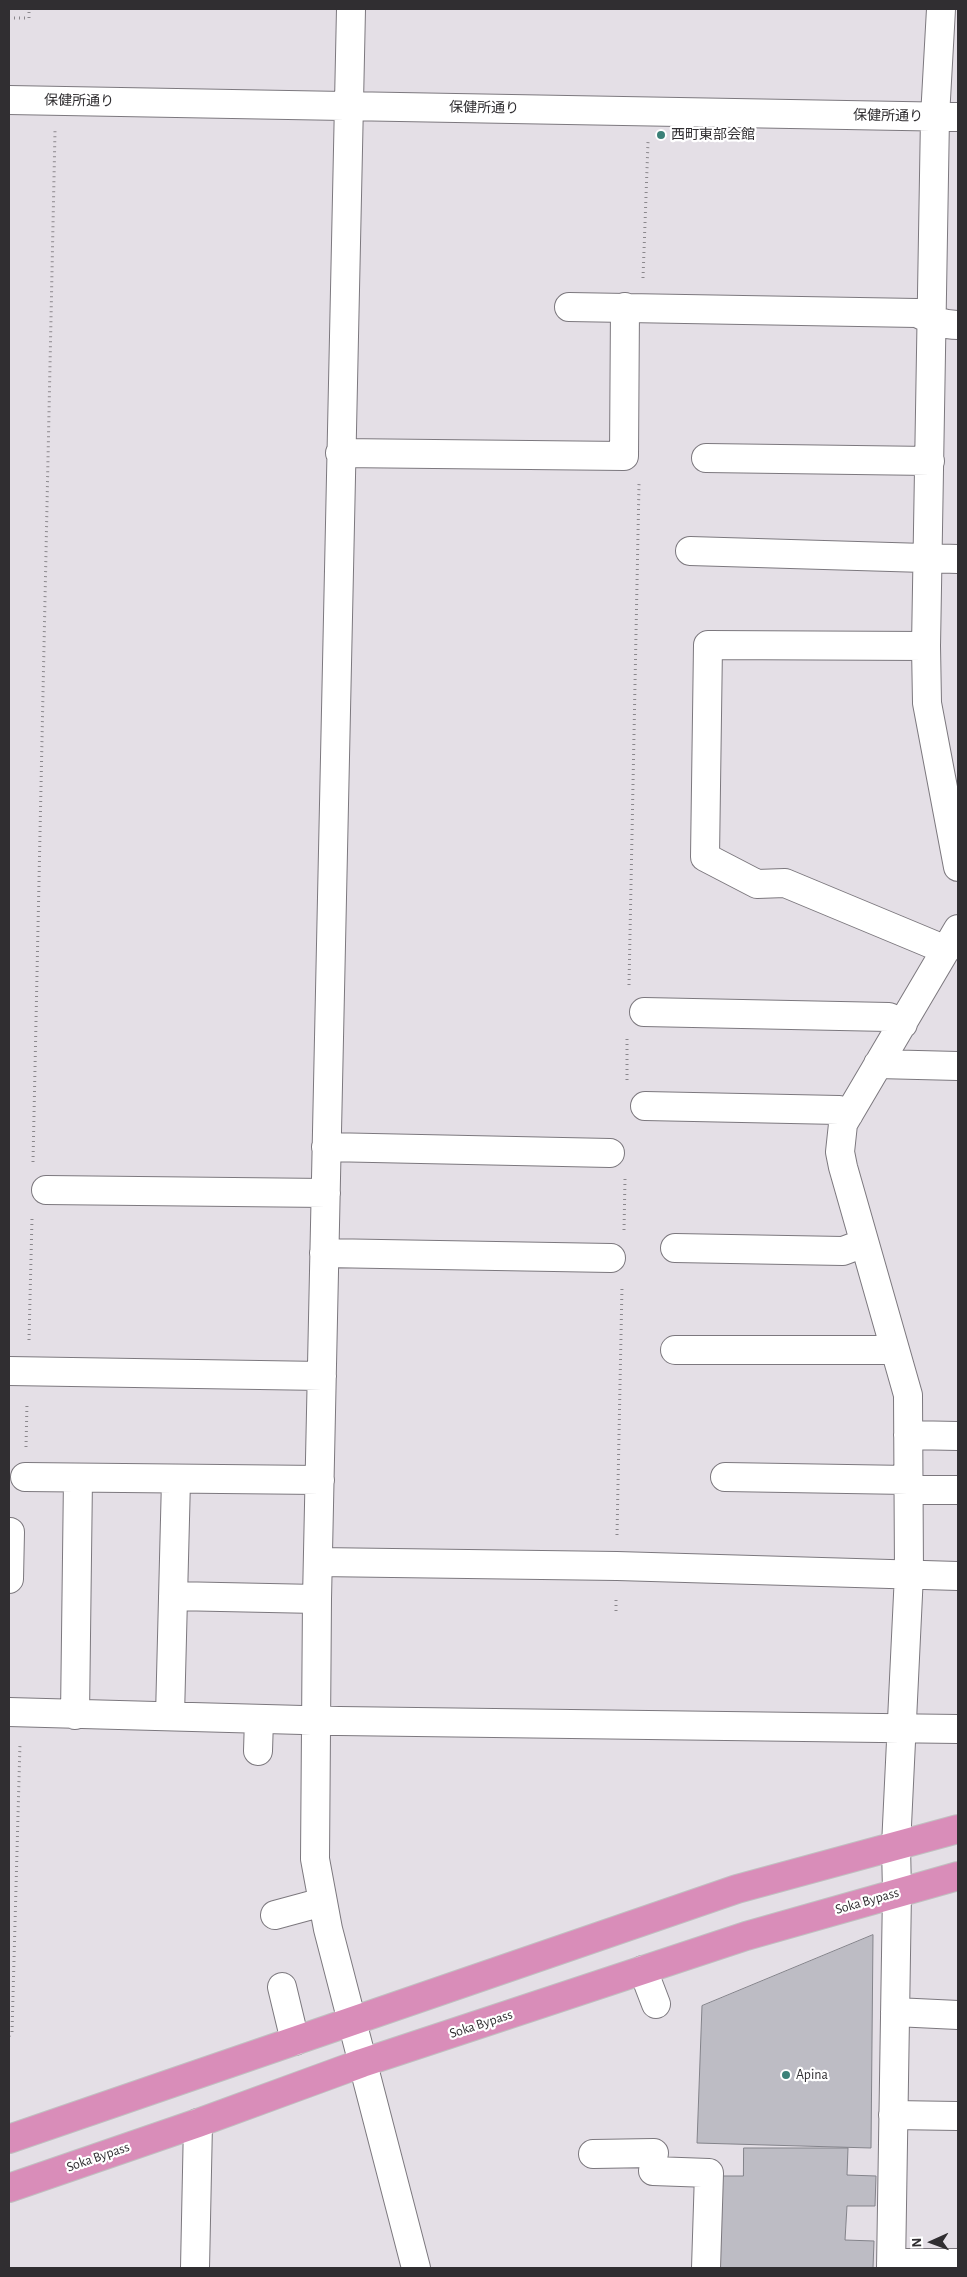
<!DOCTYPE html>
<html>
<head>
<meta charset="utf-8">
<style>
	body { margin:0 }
	#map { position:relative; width:967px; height:2277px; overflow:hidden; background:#e4dfe6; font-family:"Alegreya Sans",sans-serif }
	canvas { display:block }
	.frame { position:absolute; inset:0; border:10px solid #302e31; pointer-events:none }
	.north { position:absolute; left:907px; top:2217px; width:50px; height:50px; -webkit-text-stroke:4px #fff; paint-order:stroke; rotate:268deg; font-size:14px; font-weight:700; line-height:20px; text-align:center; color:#302e31 }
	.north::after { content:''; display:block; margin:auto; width:18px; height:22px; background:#302e31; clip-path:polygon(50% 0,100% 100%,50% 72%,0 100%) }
</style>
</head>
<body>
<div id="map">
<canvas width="967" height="2277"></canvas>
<div class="frame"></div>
<div class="north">N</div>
</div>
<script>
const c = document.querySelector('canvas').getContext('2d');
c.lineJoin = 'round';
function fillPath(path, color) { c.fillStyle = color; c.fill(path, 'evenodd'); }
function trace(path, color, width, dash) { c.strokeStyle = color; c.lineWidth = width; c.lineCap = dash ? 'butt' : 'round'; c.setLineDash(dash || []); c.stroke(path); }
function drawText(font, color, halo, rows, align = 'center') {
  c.font = font + ' "Alegreya Sans","Noto Sans JP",sans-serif'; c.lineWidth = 4.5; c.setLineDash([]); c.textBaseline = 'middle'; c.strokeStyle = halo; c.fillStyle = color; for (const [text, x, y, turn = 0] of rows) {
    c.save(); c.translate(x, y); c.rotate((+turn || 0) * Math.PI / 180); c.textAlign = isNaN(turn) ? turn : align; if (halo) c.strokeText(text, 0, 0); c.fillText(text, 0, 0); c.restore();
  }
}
const building = new Path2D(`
	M873 1935 871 2148 697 2143 702 2006Z
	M744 2148H848L847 2175 876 2176 875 2206H847L845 2240 874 2241 873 2268H693L718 2176H743Z`);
fillPath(building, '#bdbcc4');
trace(building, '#83838a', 1);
const minor = new Path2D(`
	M351 9 317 1599 315 1859 328 1929 416 2268
	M941 9 935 117 926 646 927 703 958 867
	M9 100 958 117
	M569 307 917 313C931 320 943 325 958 325
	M340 453 624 456 625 307
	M706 458 930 461
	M690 551 958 559
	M926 646 708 645 705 857 757 884 785 883 946 950
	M644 1012 889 1017 903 1024
	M878 1064 958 1066
	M645 1106 839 1110 849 1114
	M326 1147 610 1153
	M46 1190 326 1193
	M675 1248 843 1251 864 1243
	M324 1253 611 1258
	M675 1350H894
	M9 1371 322 1376
	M908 1435 958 1436
	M25 1477 320 1480
	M725 1477 908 1480
	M909 1490H958
	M318 1562 617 1566 958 1576
	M9 1579 10 1532
	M173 1596 317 1599
	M9 1712 339 1721 958 1729
	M75 1715 78 1478
	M170 1716 176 1480
	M258 1751 259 1719
	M275 1915 323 1902
	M643 1970 656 2004
	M282 1987 295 2041
	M895 2012 958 2015
	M893 2115 958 2116
	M593 2154 654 2153
	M653 2171 709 2173 706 2268
	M891 2263H958
	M195 2268 198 2123
	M891 2268 897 1892 896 1846 909 1574 908 1395 843 1167 840 1152 843 1124 958 929`);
const highway = new Path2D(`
	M9 2139 737 1889 958 1829
	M9 2188 198 2123 362 2063 746 1936 958 1876`);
trace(minor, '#7c787e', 30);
trace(highway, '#c1c0c1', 30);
trace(new Path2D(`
	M9 18H29V9
	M643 278 648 142
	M629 985 639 484
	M627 1080V1039
	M33 1162 55 131
	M624 1230 625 1179
	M29 1340 32 1218
	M26 1447 27 1403
	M617 1535 622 1286
	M616 1611V1596
	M9 2036 12 2032 20 1743`), '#8a878c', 3, [1, 4]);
trace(minor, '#fff', 28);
trace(highway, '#d98db9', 28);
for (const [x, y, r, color] of [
	[661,135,5,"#3b8178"],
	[786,2075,5,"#3b8178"]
]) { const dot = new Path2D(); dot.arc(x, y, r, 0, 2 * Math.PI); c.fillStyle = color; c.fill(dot); trace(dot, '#fff', 2); }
drawText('14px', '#302e31', '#fff', [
	["保健所通り",79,101,1],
	["保健所通り",484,108,1],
	["保健所通り",888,116,1],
	["Soka Bypass",867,1901,-16],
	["Soka Bypass",481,2024,-18],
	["Soka Bypass",98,2157,-19]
]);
drawText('14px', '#302e31', '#fff', [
	["西町東部会館",671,135],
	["Apina",796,2075]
], 'left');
</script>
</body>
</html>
